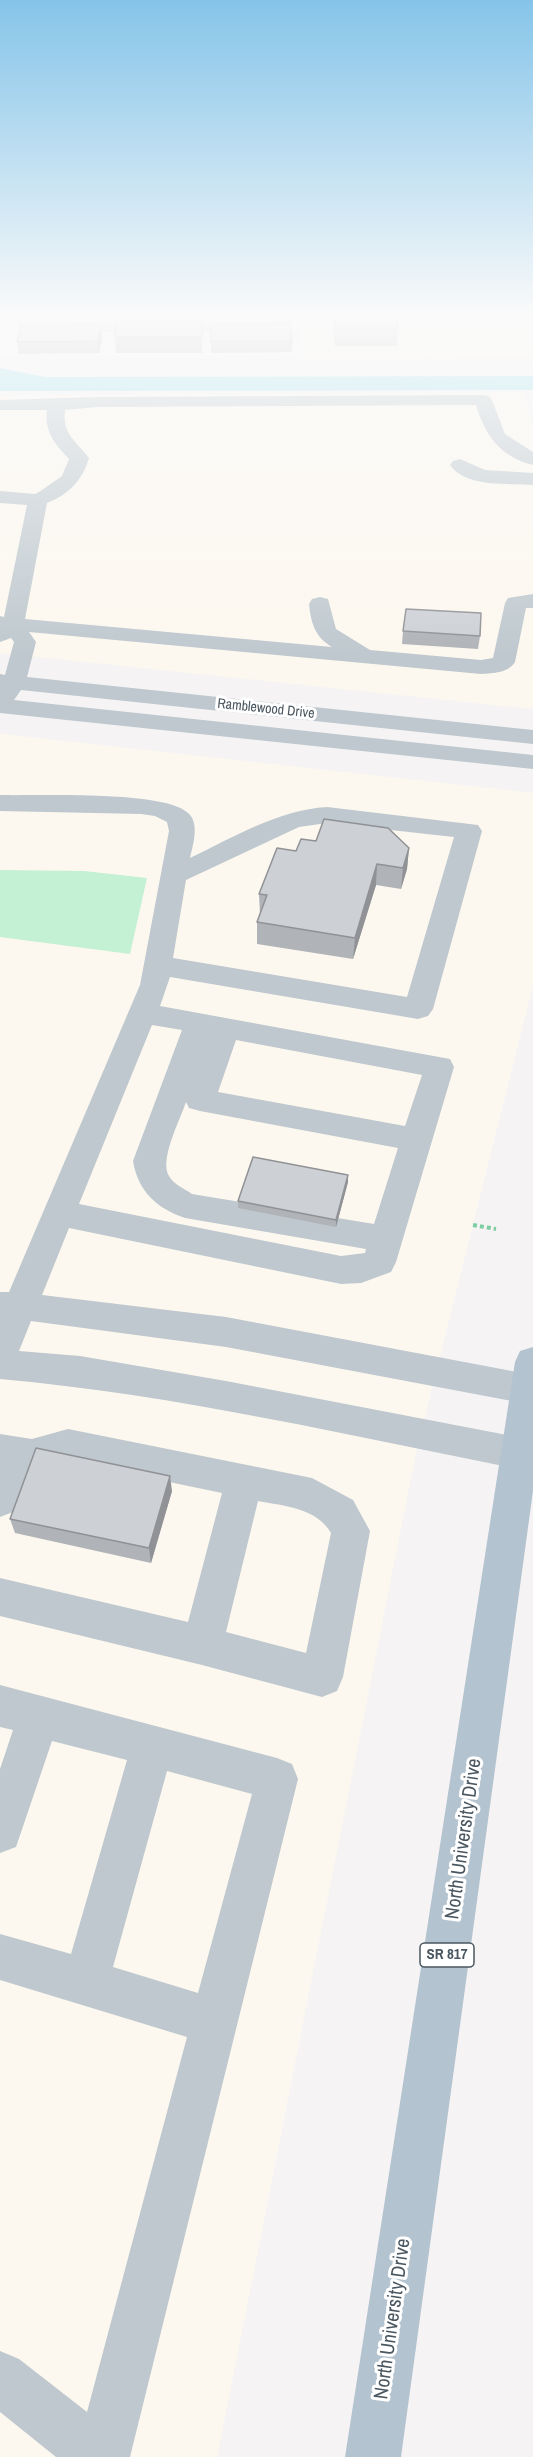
<!DOCTYPE html>
<html>
<head>
<meta charset="utf-8">
<style>
	body { margin:0 }
	canvas { display:block; background:#f5f3f3 }
</style>
</head>
<body>
<canvas width="533" height="2457"></canvas>
<script>
const c = document.querySelector('canvas').getContext('2d');
c.lineJoin = 'round';
function fillPath(path, color) { c.fillStyle = color; c.fill(path, 'evenodd'); }
function trace(path, color, width, dash) { c.strokeStyle = color; c.lineWidth = width; c.lineCap = dash ? 'butt' : 'round'; c.setLineDash(dash || []); c.stroke(path); }
function drawText(font, color, halo, rows, align = 'center') {
  c.font = font + ' "Archivo Narrow",sans-serif'; c.lineWidth = 6; c.setLineDash([]); c.textBaseline = 'middle'; c.strokeStyle = halo; c.fillStyle = color; for (const [text, x, y, turn = 0] of rows) {
    c.save(); c.translate(x, y); c.rotate((+turn || 0) * Math.PI / 180); c.textAlign = isNaN(turn) ? turn : align; if (halo) c.strokeText(text, 0, 0); c.fillText(text, 0, 0); c.restore();
  }
}
fillPath(new Path2D(`
	M300 312H533V358L302 360Z
	M524 392 533 427V709L0 653V396Z
	M0 734 533 793V985L416 1452 217 2457H0Z`), '#fdf8ef');
fillPath(new Path2D(`
	M0 870 84 871 147 878 130 954 0 937Z`), '#c4f0d3');
fillPath(new Path2D(`
	M0 368 45 377 533 376V390L0 391Z`), '#92ddeb');
trace(new Path2D(`
	M473 1225 496 1229`), '#7ccda1', 4, [4, 3]);
fillPath(new Path2D(`
	M22 312H38L36 322H274V312H290L291 327 283 332H26L18 327Z
	M483 395 489 396 492 400 505 434 533 452V465C501 457 485 436 476 405L97 407 65 410C62 434 76 441 89 458 82 481 69 494 47 503L25 619 332 647C315 637 311 623 309 604L312 599 320 597 328 599 336 629 370 650 481 660 493 658 505 603 508 598 533 594V608H526L515 662C508 673 494 673 481 674L29 632 36 642 27 677 533 730V744L21 690 14 700 533 755V769L0 713V674L5 675 14 642 11 638 0 642V616L4 617 27 505 0 503V491L35 494 39 492 62 476 69 459C55 444 44 432 47 410H0V400L97 397Z
	M460 459 485 470 533 473V485C509 483 466 488 450 465L453 461Z
	M0 795C38 796 164 790 188 813 200 823 193 845 190 858 234 837 278 810 327 807L478 825 482 831 433 1009 428 1016 418 1019 170 977 160 1006 450 1059 454 1067 396 1262 391 1272 361 1283 341 1284 69 1228 42 1295 226 1317 533 1375V1405L226 1347 31 1321 19 1351 80 1356 226 1381 533 1440V1472C356 1437 179 1395 0 1379V1292H9L140 985 169 831 167 822 155 816 141 814 0 811ZM327 823 454 837 407 997 173 958 186 880 299 827ZM152 1025 182 1030 133 1161C138 1191 156 1208 185 1218L366 1249 365 1253 341 1256 79 1204ZM236 1040 422 1075 405 1126 218 1092ZM186 1102 189 1108 200 1111 398 1148 374 1224 192 1194C185 1189 173 1184 169 1176 159 1160 180 1120 186 1102Z
	M68 1429 312 1478 353 1500 370 1531 343 1677 337 1691 322 1697 202 1665 0 1616V1578L188 1622 222 1493 68 1461 31 1471 13 1512 0 1517V1434L32 1439ZM258 1501C284 1506 317 1508 331 1533L306 1653 226 1632Z
	M0 1685 277 1758 292 1764 298 1779 130 2457H56L0 2412V2351L19 2359 87 2412 187 2037 0 1980V1934L71 1954 127 1760 52 1741 16 1847 0 1853V1769L13 1730 0 1727ZM167 1771 252 1794 198 1993 113 1967Z`), '#bec8ce');
fillPath(new Path2D(`
	M533 1347V1491L401 2457H345L515 1362 520 1351Z`), '#b4c3d0');
fillPath(new Path2D(`
	M65 312H104V314H65Z
	M118 312H194V314H118Z
	M214 312H253V317H214Z
	M334 312H396L398 328 397 346H335L333 326Z
	M101 325 102 337 99 353 19 354 17 342Z
	M211 325 292 341V352L211 353Z
	M115 337H202V353H116Z
	M403 631 480 636 478 649 402 644Z
	M316 841 409 848 407 869 401 889 376 885 353 959 257 944V922L260 915 259 894 296 851Z
	M348 1175V1182L336 1227 238 1208V1201Z
	M172 1491 151 1563 15 1533 10 1519Z`), '#b0b3b7');
fillPath(new Path2D(`
	M101 325 102 337 99 353 98 341Z
	M409 848 407 869 401 889 403 868Z
	M377 864 376 885 353 959 355 938Z
	M348 1175V1182L336 1227V1220Z
	M170 1476 172 1491 151 1563 149 1548Z`), '#909295');
const building = new Path2D(`
	M334 312H396L398 328H336Z
	M116 321H202V337H115Z
	M290 324 292 341H211V325Z
	M101 325 98 341 17 342 21 326Z
	M406 609 481 613 480 636 403 631Z
	M324 819 388 828 409 848 403 868 377 864 355 938 257 922 267 895 259 894 277 848 296 851 301 839 316 841Z
	M253 1157 348 1175 336 1220 238 1201Z
	M36 1448 170 1476 149 1548 10 1519Z`);
fillPath(building, '#cdd0d5');
trace(building, '#909295', 1.5);
const sky = c.createLinearGradient(0, 0, 0, 656);
sky.addColorStop(0, '#85c4e9');
sky.addColorStop(0.48, '#fafafa');
sky.addColorStop(1, '#fafafa00');
c.fillStyle = sky;
c.fillRect(0, 0, 533, 656);
drawText('14px', '#4a5760', '#fff', [
	["Ramblewood Drive",266,709,6]
]);
for (const [x, y, w] of [
	[447,1955,54]
]) { const box = new Path2D(); box.roundRect(x - w / 2, y - 12, w, 24, 4.5); c.fillStyle = '#fff'; c.fill(box); trace(box, '#4a5760', 1.5); }
drawText('bold 15px', '#4a5760', null, [
	["SR 817",447,1955]
]);
drawText('20px', '#4a5760', '#fff', [
	["North University Drive",464,1839,-82],
	["North University Drive",393,2319,-82]
]);
</script>
</body>
</html>
